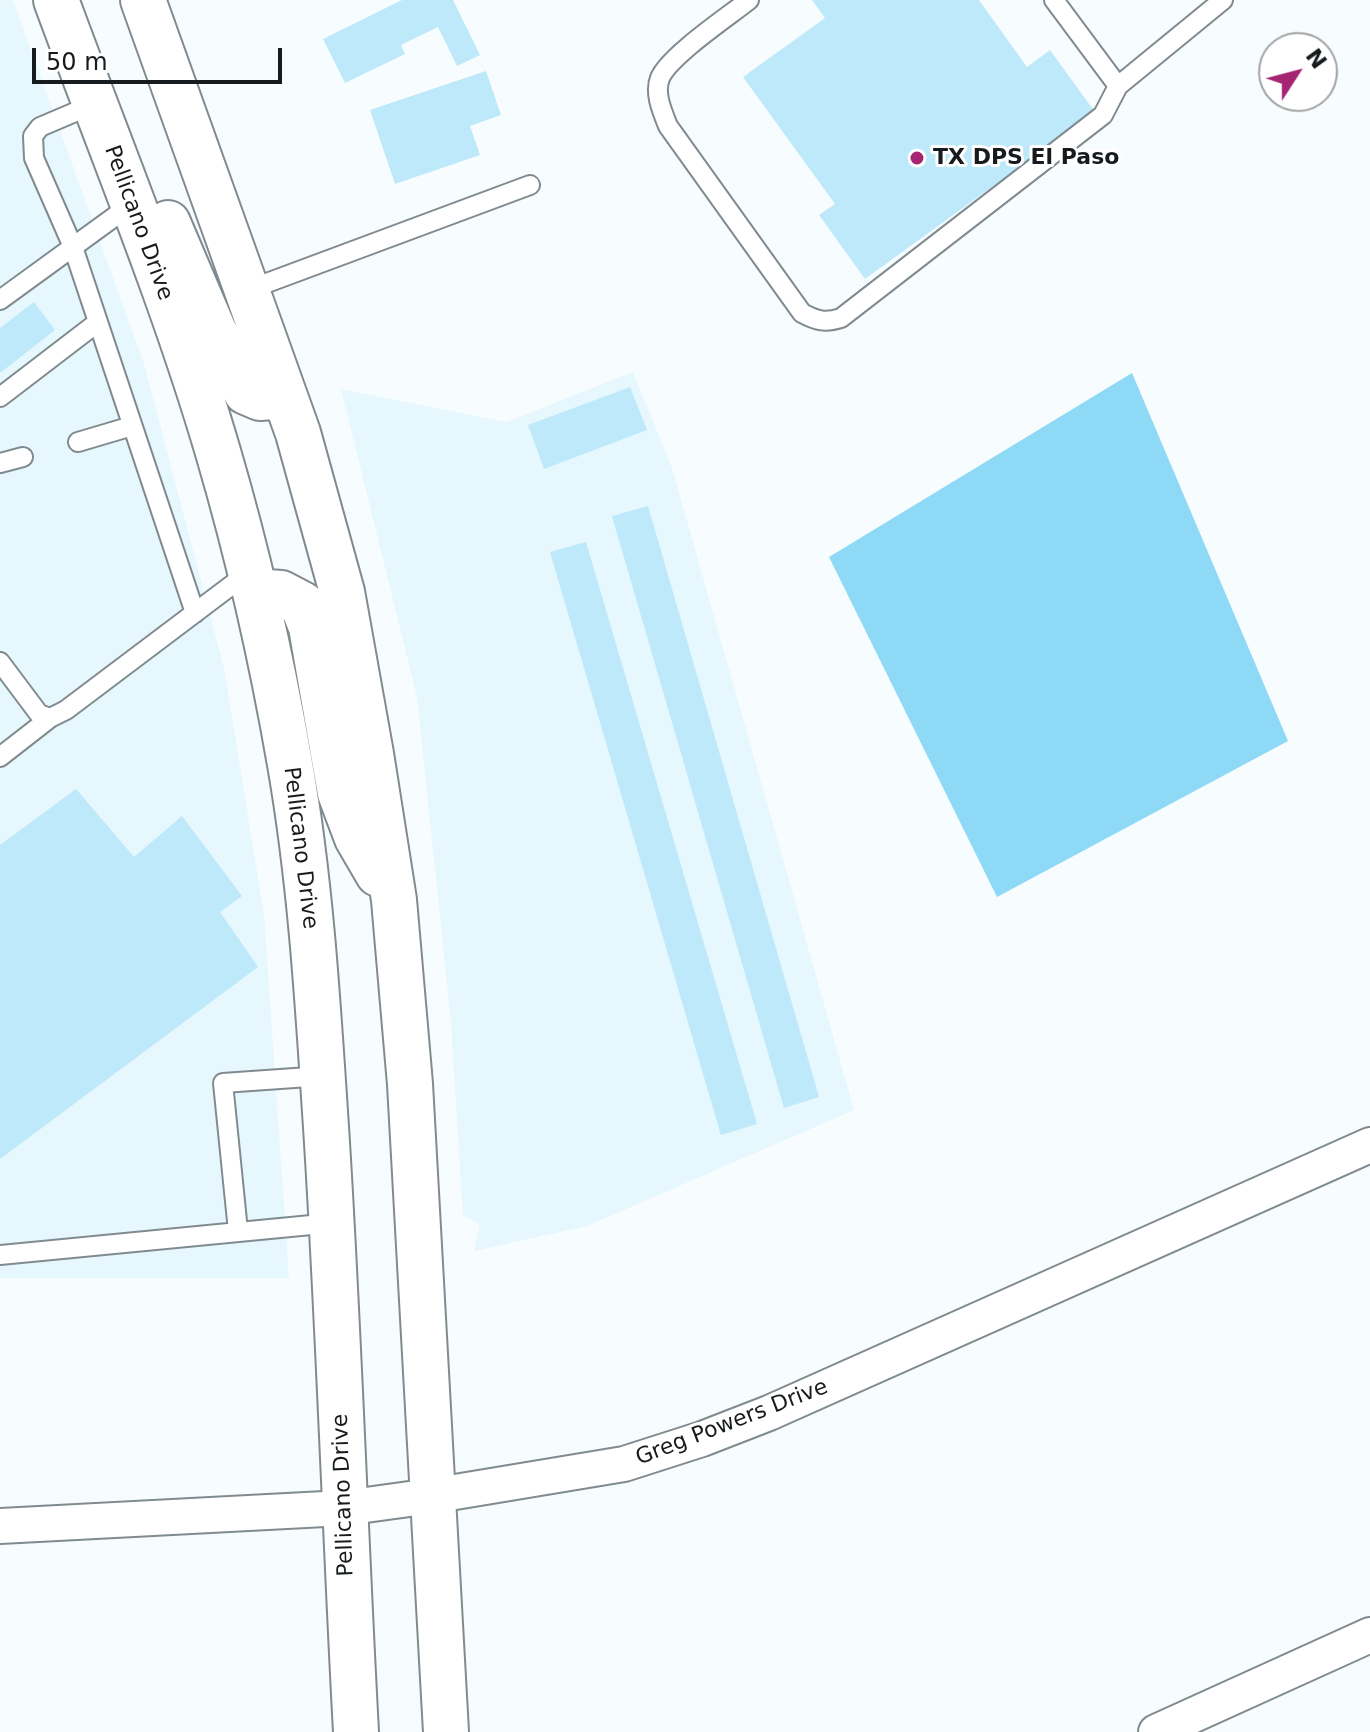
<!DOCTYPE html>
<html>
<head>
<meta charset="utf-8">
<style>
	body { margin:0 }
	#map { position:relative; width:1370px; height:1732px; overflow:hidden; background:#f7fcfe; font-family:"DejaVu Sans",sans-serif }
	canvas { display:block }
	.north { position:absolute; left:1258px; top:32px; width:80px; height:80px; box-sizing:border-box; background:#fff; border:2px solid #a2a4a5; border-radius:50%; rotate:54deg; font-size:22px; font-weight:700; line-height:32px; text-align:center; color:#171b1d }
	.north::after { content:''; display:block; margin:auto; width:28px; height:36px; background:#a62573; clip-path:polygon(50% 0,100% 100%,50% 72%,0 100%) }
	.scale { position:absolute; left:32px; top:48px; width:250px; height:36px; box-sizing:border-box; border:4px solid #171b1d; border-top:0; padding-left:10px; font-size:24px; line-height:28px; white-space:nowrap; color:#171b1d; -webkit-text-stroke:6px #fff; paint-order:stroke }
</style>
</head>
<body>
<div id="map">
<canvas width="1370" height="1732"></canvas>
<div class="north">N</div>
<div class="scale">50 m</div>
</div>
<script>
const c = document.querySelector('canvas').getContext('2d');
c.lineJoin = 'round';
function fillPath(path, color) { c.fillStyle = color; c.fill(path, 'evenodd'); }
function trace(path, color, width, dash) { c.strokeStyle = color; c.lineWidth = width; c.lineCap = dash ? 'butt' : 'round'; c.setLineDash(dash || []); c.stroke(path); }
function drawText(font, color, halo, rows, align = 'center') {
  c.font = font + ' "DejaVu Sans",sans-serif'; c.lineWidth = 6; c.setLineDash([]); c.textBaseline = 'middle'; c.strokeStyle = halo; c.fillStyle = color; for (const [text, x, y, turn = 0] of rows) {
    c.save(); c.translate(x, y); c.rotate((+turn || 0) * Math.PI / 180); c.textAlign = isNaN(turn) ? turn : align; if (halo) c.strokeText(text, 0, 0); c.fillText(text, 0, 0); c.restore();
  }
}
fillPath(new Path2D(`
	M0 0H13L144 364 224 668 264 915 289 1278H0Z
	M633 372 672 468 854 1110 587 1226 474 1251 480 1225 463 1215 451 1022 417 697 341 389 507 422Z`), '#e6f7fe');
fillPath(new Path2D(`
	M1132 373 1288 741 997 897 829 557Z`), '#8ed9f6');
fillPath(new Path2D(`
	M402 0H453L480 55 457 66 438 27 401 45 405 54 345 83 323 39Z
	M812 0H979L1027 67 1050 50 1095 112 865 279 819 215 835 204 743 77 825 18Z
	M486 71 501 115 470 126 480 155 395 184 370 110Z
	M34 302 55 330 0 373V328Z
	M630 387 647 430 544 469 528 425Z
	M648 506 819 1097 784 1108 612 516Z
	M586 542 757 1124 721 1135 550 552Z
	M76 789 134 857 182 816 242 896 220 912 258 967 0 1159V845Z`), '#bee9fa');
const lane = new Path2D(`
	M749 0C729 16 669 56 660 78 654 93 662 111 668 126L802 313C817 321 825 323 841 318L1103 115 1118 86 1223 0
	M1054 0 1118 86
	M94 104 40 127 33 136 34 158 73 247 195 613
	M248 290 530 185
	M0 300 132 204
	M0 397 98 322
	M78 442 132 426
	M0 463 23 457
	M0 662 39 714 50 718 66 710 249 572
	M0 757 50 718
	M238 1231 223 1083 323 1076
	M0 1255 332 1223`);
const street = new Path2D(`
	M0 1526 344 1508 431 1496 624 1464 702 1439 769 1413 1370 1145
	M1156 1732 1370 1635`);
const secondary = new Path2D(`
	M56 0C111 150 173 299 218 452 248 554 272 660 290 764 311 884 318 1006 326 1127 339 1329 345 1530 356 1732
	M143 0 298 433 342 592 371 754 394 900 410 1084 446 1732
	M168 223 214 331 246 392 260 398 284 396
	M255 591 281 593 302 604 311 627 340 793 357 838 378 874`);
trace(lane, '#808b90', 22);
trace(street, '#808b90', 38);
trace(secondary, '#808b90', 48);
trace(lane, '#fff', 18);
trace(street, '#fff', 34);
trace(secondary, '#fff', 44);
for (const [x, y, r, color] of [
	[917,158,8,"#a62573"]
]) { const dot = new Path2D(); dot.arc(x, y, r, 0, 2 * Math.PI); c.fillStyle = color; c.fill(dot); trace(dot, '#fff', 3); }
drawText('bold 22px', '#171b1d', '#fff', [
	["TX DPS El Paso",933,158]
], 'left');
drawText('22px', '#171b1d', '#fff', [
	["Pellicano Drive",138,223,70],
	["Pellicano Drive",300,848,83],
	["Greg Powers Drive",732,1423,-21],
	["Pellicano Drive",344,1495,-92]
]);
</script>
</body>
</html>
